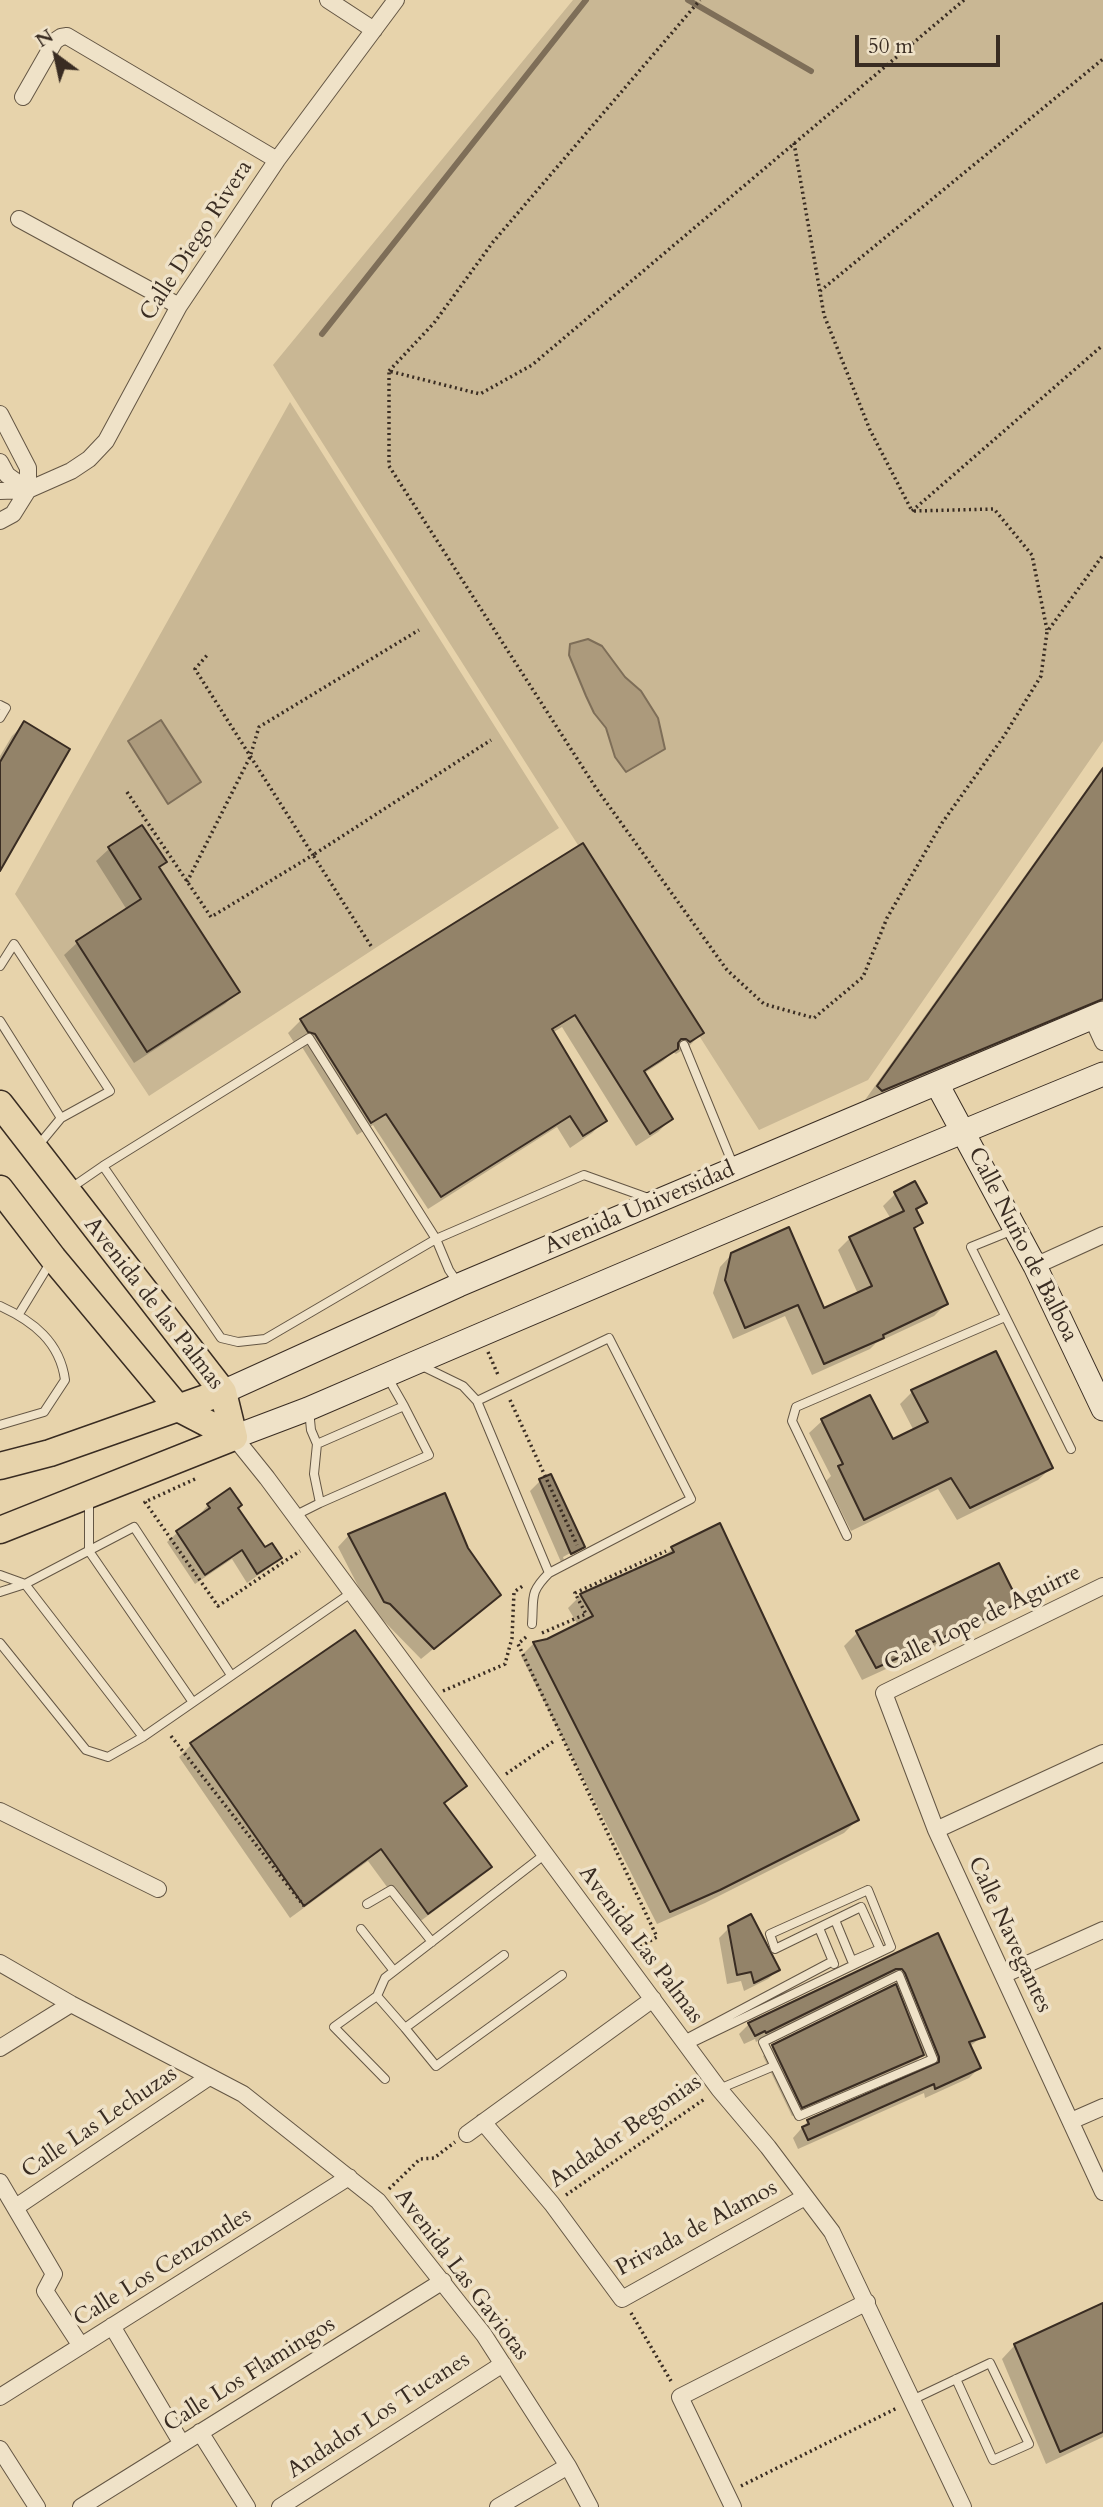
<!DOCTYPE html>
<html>
<head>
<meta charset="utf-8">
<style>
	body { margin:0 }
	#map { position:relative; width:1103px; height:2507px; overflow:hidden; background:#e7d3ab; font-family:Cardo,serif }
	canvas { display:block }
	.north { position:absolute; left:21px; top:21px; width:70px; height:70px; -webkit-text-stroke:5px #efe2c8; paint-order:stroke; rotate:327deg; font-size:19px; font-weight:700; line-height:28px; text-align:center; color:#392c22 }
	.north::after { content:''; display:block; margin:auto; width:24px; height:32px; background:#392c22; clip-path:polygon(50% 0,100% 100%,50% 72%,0 100%) }
	.scale { position:absolute; left:855px; top:35px; width:145px; height:32px; box-sizing:border-box; border:4px solid #392c22; border-top:0; padding-left:9px; font-size:21px; line-height:24px; white-space:nowrap; color:#392c22; -webkit-text-stroke:5px #efe2c8; paint-order:stroke }
</style>
</head>
<body>
<div id="map">
<canvas width="1103" height="2507"></canvas>
<div class="north">N</div>
<div class="scale">50 m</div>
</div>
<script>
const c = document.querySelector('canvas').getContext('2d');
c.lineJoin = 'round';
function fillPath(path, color) { c.fillStyle = color; c.fill(path, 'evenodd'); }
function trace(path, color, width, dash) { c.strokeStyle = color; c.lineWidth = width; c.lineCap = dash ? 'butt' : 'round'; c.setLineDash(dash || []); c.stroke(path); }
function drawText(font, color, halo, rows, align = 'center') {
  c.font = font + ' Cardo,serif'; c.lineWidth = 7; c.setLineDash([]); c.textBaseline = 'middle'; c.strokeStyle = halo; c.fillStyle = color; for (const [text, x, y, turn = 0] of rows) {
    c.save(); c.translate(x, y); c.rotate((+turn || 0) * Math.PI / 180); c.textAlign = isNaN(turn) ? turn : align; if (halo) c.strokeText(text, 0, 0); c.fillText(text, 0, 0); c.restore();
  }
}
fillPath(new Path2D(`
	M573 0H1103V741L868 1080 759 1130 273 365Z
	M290 402 559 828 149 1096 15 894Z`), '#c9b794');
const water = new Path2D(`
	M588 639 602 646 625 677 641 691 658 718 665 749 626 772 615 757 606 728 594 713 586 696 569 655 570 644Z
	M161 720 201 782 168 804 128 741Z`);
fillPath(water, '#ac9a7c');
trace(water, '#7e6e58', 2);
fillPath(new Path2D(`
	M25 723 0 867V756L12 736Z
	M1103 766V1005L868 1103 865 1100Z
	M582 845 702 1033 689 1046 676 1054 673 1052 663 1061 643 1074 671 1119 658 1132 636 1146 562 1027 552 1033 605 1120 592 1133 570 1148 557 1127 428 1209 373 1125 357 1135 302 1047 295 1044 288 1033 301 1020Z
	M109 849 165 862 158 869 238 991 225 1004 134 1063 64 955 77 943 127 910 96 861Z
	M895 1194 925 1203 915 1212 921 1223 913 1231 946 1304 934 1316 876 1343 870 1349 812 1375 785 1316 733 1339 713 1293 720 1267 732 1254 823 1310 858 1294 838 1250 850 1238 891 1219 883 1206Z
	M912 1392 1051 1468 1038 1480 957 1520 938 1489 851 1531 826 1481 831 1476 809 1433 822 1421 869 1398 892 1441 914 1431 900 1404Z
	M550 1476 583 1546 573 1556 561 1562 530 1491 540 1481ZM574 1551V1555L564 1560 563 1557Z
	M208 1505 236 1508 264 1550 280 1558 270 1567 247 1583 232 1559 195 1584 167 1542 177 1533 200 1517 199 1515Z
	M349 1535 467 1549 499 1595 421 1659 378 1615 372 1613 338 1547Z
	M672 1549 857 1820 844 1833 705 1903 657 1924 521 1656 534 1643 547 1641 578 1625 568 1608 581 1595 661 1559Z
	M1017 1602 1004 1615 862 1680 844 1646 857 1633Z
	M192 1744 464 1786 444 1804 489 1867 477 1880 415 1925 368 1861 290 1918 179 1757Z
	M729 1928 778 1970 768 1979 744 1991 741 1981 727 1984 719 1938Z
	M937 1935 983 2036 969 2047 979 2068 969 2078 925 2098 924 2093 798 2149 793 2138 808 2121 930 2068 924 2053 913 2065 792 2116 763 2056 773 2046 897 1985 896 1982 892 1978H885L756 2042 755 2039 744 2044 739 2034 749 2024Z
	M1103 2305V2437L1046 2464 1002 2359 1015 2345Z`), '#0003');
trace(new Path2D(`
	M688 0 811 71
	M322 334 586 0`), '#7e6e58', 6);
const building = new Path2D(`
	M24 721 70 749 0 871V762Z
	M1103 768V999L882 1091 877 1086Z
	M142 825 167 862 159 867 240 992 147 1052 76 941 141 899 108 847Z
	M583 843 704 1033 690 1042 686 1039H681L678 1043V1049L644 1071 673 1119 650 1134 575 1015 552 1029 607 1121 583 1136 570 1116 441 1197 386 1114 371 1123 315 1034 308 1032 300 1019Z
	M915 1181 927 1203 916 1209 923 1223 914 1228 948 1304 883 1335 884 1338 824 1364 798 1305 745 1328 725 1280 731 1253 789 1227 824 1308 872 1286 849 1237 904 1211 894 1192Z
	M996 1351 1053 1468 970 1508 951 1478 864 1520 838 1466 843 1464 821 1419 870 1395 893 1439 928 1422 911 1390Z
	M551 1474 585 1547 571 1554 539 1479Z
	M230 1488 242 1505 238 1508 265 1547 272 1543 282 1558 257 1574 242 1550 205 1575 176 1531 210 1508 207 1504Z
	M445 1493 468 1548 501 1595 434 1649 390 1604 384 1602 348 1534Z
	M720 1523 859 1820 720 1890 670 1912 533 1642 547 1639 593 1616 580 1594 674 1552 671 1547Z
	M999 1563 1019 1603 876 1668 856 1631Z
	M355 1630 467 1786 444 1803 492 1867 428 1914 381 1849 304 1906 190 1743Z
	M751 1914 780 1970 754 1983 751 1972 737 1975 728 1926Z
	M938 1933 985 2037 969 2042 981 2068 935 2089 934 2084 808 2140 802 2127 809 2124 807 2120 939 2062V2057L905 1973 902 1969H896L766 2033 765 2031 755 2036 748 2023Z
	M896 1984 924 2055 802 2108 772 2045Z
	M1103 2303V2432L1060 2452 1014 2344Z`);
fillPath(building, '#938369');
trace(building, '#392c22', 2);
const service = new Path2D(`
	M0 705 6 708 0 718
	M0 966 14 944 110 1091 61 1118 0 1021
	M684 1045 734 1167
	M37 1147 61 1118
	M71 1188 103 1166 309 1038 436 1239 265 1339 238 1342 221 1338 103 1166
	M1013 1230 971 1247 1071 1449
	M458 1283 449 1270 436 1239 584 1175 651 1199
	M0 1306C33 1321 60 1342 65 1380L44 1412 0 1425
	M19 1314 50 1263
	M422 1366 463 1386 477 1401 549 1573 691 1499 609 1338 477 1401
	M388 1378 404 1406
	M309 1410 311 1430 317 1444
	M89 1498V1551L192 1701
	M294 1516 320 1503 314 1474 317 1444 404 1406 429 1455 320 1503
	M847 1536 792 1421 796 1407 1005 1317
	M0 1575 25 1584 143 1737
	M0 1592 25 1584 134 1527 231 1675
	M532 1624C534 1597 529 1593 549 1573
	M0 1643 86 1750 108 1757 143 1737 351 1593
	M367 1904 391 1890 432 1942
	M819 1928 834 1964
	M361 1929 394 1971
	M899 1975 933 2059 799 2116 763 2042Z
	M377 1996 405 2028 504 1955
	M405 2028 436 2066 562 1975
	M684 2040 833 1961
	M687 2045 891 1947 868 1890 770 1934 775 1949 861 1907 880 1949 852 1961 835 1920
	M385 2079 334 2027 377 1996 385 1978 544 1855
	M719 2089 774 2066
	M912 2400 990 2363 1029 2444 993 2460 956 2379`);
const minor = new Path2D(`
	M328 0 374 30
	M23 97 55 41 61 37 67 36 277 160
	M19 219 179 306
	M0 414 28 468V490
	M0 462 7 475 28 490
	M0 491 28 490 71 471 89 459 106 441 179 306 277 160 396 0
	M0 521 13 514 28 490
	M1092 1018 1103 1042
	M1035 1266 1103 1235
	M234 1437 267 1478 719 2089 768 2147 832 2232 963 2507
	M1103 1586 884 1693 936 1830 1103 2192
	M0 1811 158 1889
	M936 1830 1103 1753
	M0 1963 71 2004 243 2094 378 2201 484 2335 568 2466 590 2507
	M1003 1975 1103 1930
	M0 2048 71 2004
	M1071 2121 1103 2107
	M483 2122 552 2204 622 2299 805 2197
	M467 2134 653 1999
	M0 2182 54 2274 45 2291 81 2346
	M16 2207 209 2077
	M112 2326 182 2444
	M0 2397 349 2177
	M200 2432 247 2507
	M0 2449 37 2507
	M81 2507 443 2281
	M280 2507 503 2364
	M498 2507 568 2466
	M733 2507 680 2397 867 2302`);
const secondary = new Path2D(`
	M937 1084 1035 1266 1103 1409
	M223 1392 459 1285 1103 1013
	M234 1437 308 1409C572 1295 837 1183 1103 1074`);
const primary = new Path2D(`
	M0 1104 223 1392 234 1437
	M0 1189 53 1258 178 1408 234 1437
	M0 1466 50 1453 223 1392
	M0 1530 234 1437`);
trace(service, '#645644', 10);
trace(minor, '#645644', 18);
trace(secondary, '#392c22', 25);
trace(primary, '#392c22', 29);
trace(new Path2D(`
	M964 0 532 365 480 394 389 371V466L596 788 727 970 764 1004 814 1018 863 977 887 918 942 823 1004 736 1041 676 1047 632 1103 555
	M794 143 824 315 870 430 912 511
	M820 291 1103 59
	M389 371 434 323 493 242 700 0
	M912 511 1103 345
	M914 511 994 509 1032 555 1047 630
	M127 792 211 917 313 855 195 669 209 653
	M187 882 250 757 259 727 419 630
	M371 946 313 855 491 740
	M488 1352 499 1377
	M510 1400 577 1545
	M195 1479 145 1502 218 1606 300 1551
	M542 1633 586 1614 575 1593 666 1551
	M526 1637 518 1644 657 1937 636 1949
	M443 1691 505 1664 512 1638 514 1592 524 1585
	M171 1736 304 1906
	M506 1774 554 1741
	M389 2189 420 2159 434 2158 455 2142
	M566 2195 706 2098
	M631 2313 671 2381
	M741 2486 897 2408`), '#392c22', 3.5, [2, 3.5]);
trace(service, '#efe2c8', 8);
trace(minor, '#efe2c8', 16);
trace(secondary, '#efe2c8', 23);
trace(primary, '#e7d3ab', 26);
drawText('23px', '#392c22', '#efe2c8', [
	["Calle Diego Rivera",197,241,-57],
	["Avenida Universidad",640,1209,-23],
	["Calle Nuño de Balboa",1022,1245,63],
	["Avenida de las Palmas",153,1304,52],
	["Calle Lope de Aguirre",983,1619,-26],
	["Calle Navegantes",1009,1935,65],
	["Avenida Las Palmas",640,1945,53],
	["Calle Las Lechuzas",100,2123,-34],
	["Andador Begonias",626,2132,-35],
	["Privada de Alamos",697,2229,-28],
	["Calle Los Cenzontles",163,2268,-32],
	["Avenida Las Gaviotas",461,2275,53],
	["Calle Los Flamingos",250,2375,-32],
	["Andador Los Tucanes",379,2416,-33]
]);
</script>
</body>
</html>
